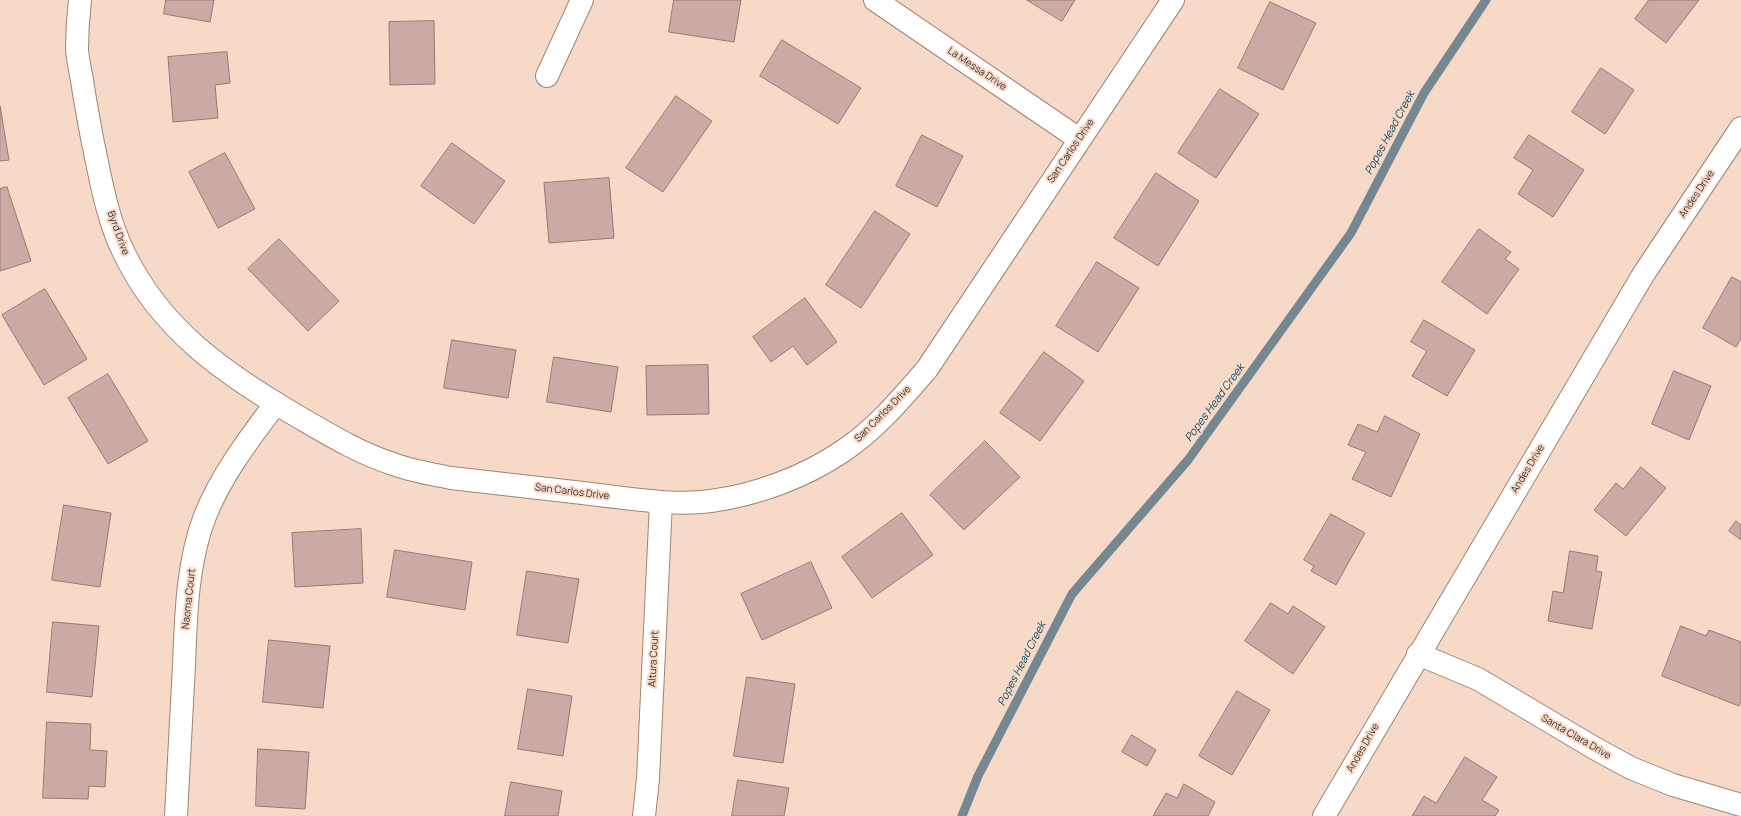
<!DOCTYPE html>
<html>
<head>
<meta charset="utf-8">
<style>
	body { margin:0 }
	canvas { display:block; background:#f7d9c8 }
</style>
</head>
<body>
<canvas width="1741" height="816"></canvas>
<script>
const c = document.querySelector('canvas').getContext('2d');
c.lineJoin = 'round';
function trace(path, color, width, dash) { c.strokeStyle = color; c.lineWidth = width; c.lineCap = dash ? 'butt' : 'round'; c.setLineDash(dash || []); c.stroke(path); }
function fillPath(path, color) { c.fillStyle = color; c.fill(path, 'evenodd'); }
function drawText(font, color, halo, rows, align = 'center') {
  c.font = font + ' Manrope,sans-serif'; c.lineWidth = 4; c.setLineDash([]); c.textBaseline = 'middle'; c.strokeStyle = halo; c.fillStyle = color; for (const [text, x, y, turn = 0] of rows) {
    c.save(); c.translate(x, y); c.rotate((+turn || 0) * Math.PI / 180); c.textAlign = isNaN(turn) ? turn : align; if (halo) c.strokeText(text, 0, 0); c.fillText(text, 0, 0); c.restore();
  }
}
trace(new Path2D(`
	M962 816 978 776 1072 594 1188 460 1351 233 1424 93 1486 0`), '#758891', 9);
const building = new Path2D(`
	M166 0H214L210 22 164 14Z
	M674 0H741L734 42 669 32Z
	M1027 0H1075L1062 21Z
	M1649 0H1699L1666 43 1635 19Z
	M1270 2 1316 23 1283 90 1238 68Z
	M434 21 435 84 390 85 389 22Z
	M782 40 861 88 838 124 760 76Z
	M227 52 230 83 215 85 218 118 173 122 168 57Z
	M1601 68 1634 90 1605 134 1572 112Z
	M1220 89 1259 114 1216 178 1178 153Z
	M676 96 712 121 663 192 626 168Z
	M0 106 9 160 0 161Z
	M922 135 963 156 937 207 896 186Z
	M1529 135 1584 170 1553 217 1518 194 1533 170 1514 158Z
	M452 143 505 181 474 224 421 186Z
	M225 153 255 209 218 228 189 172Z
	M1156 173 1199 201 1158 266 1114 238Z
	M609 178 614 238 549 243 544 183Z
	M7 187 31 261 0 271V189Z
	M875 211 910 234 861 308 826 285Z
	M1479 229 1511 252 1505 259 1519 269 1487 314 1442 282Z
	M279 239 339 301 308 331 248 269Z
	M1097 262 1139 288 1098 352 1056 326Z
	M1732 277 1741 282V338L1736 347 1703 328Z
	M45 289 87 359 44 385 2 315Z
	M805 298 837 342 807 365 793 346 771 362 753 337Z
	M1424 320 1475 350 1447 396 1412 376 1427 351 1411 342Z
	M452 340 516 350 508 398 444 388Z
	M1044 352 1084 381 1040 441 1000 413Z
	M554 357 618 367 611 412 547 402Z
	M708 365 709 414 647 415 646 366Z
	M1674 371 1711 386 1689 440 1652 424Z
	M108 374 148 441 108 464 68 398Z
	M1385 416 1420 434 1391 497 1352 479 1366 452 1348 445 1358 424 1377 432Z
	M985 441 1020 477 964 530 930 495Z
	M1641 467 1666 488 1626 536 1594 510 1616 483 1623 489Z
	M64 505 111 513 100 587 52 580Z
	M902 513 933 555 872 598 842 557Z
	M1331 514 1365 533 1336 585 1311 571 1314 566 1304 560Z
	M1736 521 1741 525V540L1729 531Z
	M361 529 363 583 295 587 292 533Z
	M395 550 472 562 465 610 387 597Z
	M1570 551 1598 556 1596 571 1602 572 1592 629 1548 621 1553 591 1563 593Z
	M811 562 832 608 762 640 741 594Z
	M527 571 579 579 568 643 517 635Z
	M1271 603 1288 614 1293 606 1325 627 1293 674 1245 641Z
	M53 622 99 626 92 697 47 692Z
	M1681 626 1706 636 1709 630 1741 642V701L1739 706 1662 676Z
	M269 640 330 646 323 708 263 702Z
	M747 677 795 684 783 763 734 756Z
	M528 689 572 696 563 756 518 749Z
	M1237 691 1270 710 1232 775 1199 756Z
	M47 722 91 724 90 750 107 751 105 787 89 786 88 799 43 798Z
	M1132 735 1156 750 1147 766 1122 752Z
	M258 749 309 752 305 809 256 806Z
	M1465 757 1497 777 1482 800 1499 810 1495 816H1412L1424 796 1436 803Z
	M738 780 789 788 784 816H732Z
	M511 782 562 791 558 816H505Z
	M1184 784 1215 802 1208 816H1153L1166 793 1177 798Z`);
fillPath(building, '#cbaaa3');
trace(building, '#987972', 1);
const minor = new Path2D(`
	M80 0C78 17 77 33 77 50 78 60 80 70 82 80 85 101 89 122 93 143 101 180 107 219 124 253 161 330 225 374 297 416 328 434 359 453 393 464 412 471 431 474 451 478 501 484 550 489 599 495 635 499 674 506 711 501 756 495 805 477 843 451 875 430 902 398 927 369L1173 0
	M875 0 1079 139
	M547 76 582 0
	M1418 654 1478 679 1596 749 1631 768 1673 785 1741 805
	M176 816C179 766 181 715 184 665 186 615 187 563 205 516 222 474 249 439 276 403
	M644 816 648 779 661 502
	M1324 816 1643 275 1741 128`);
trace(minor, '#9f8475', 24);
trace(minor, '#fff', 22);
drawText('10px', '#392e27', '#f7d9c8', [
	["La Messa Drive",977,69,34],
	["San Carlos Drive",1071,151,-56],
	["Andes Drive",1697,194,-56],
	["Byrd Drive",118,233,70],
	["San Carlos Drive",883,414,-45],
	["Andes Drive",1528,469,-59],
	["San Carlos Drive",572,492,7],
	["Naoma Court",189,599,-84],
	["Altura Court",654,659,-87],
	["Santa Clara Drive",1576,737,30],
	["Andes Drive",1363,748,-60]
]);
drawText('italic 11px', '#114c65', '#f7d9c8', [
	["Popes Head Creek",1390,133,-62],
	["Popes Head Creek",1215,403,-54],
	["Popes Head Creek",1022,664,-63]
]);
</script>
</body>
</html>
